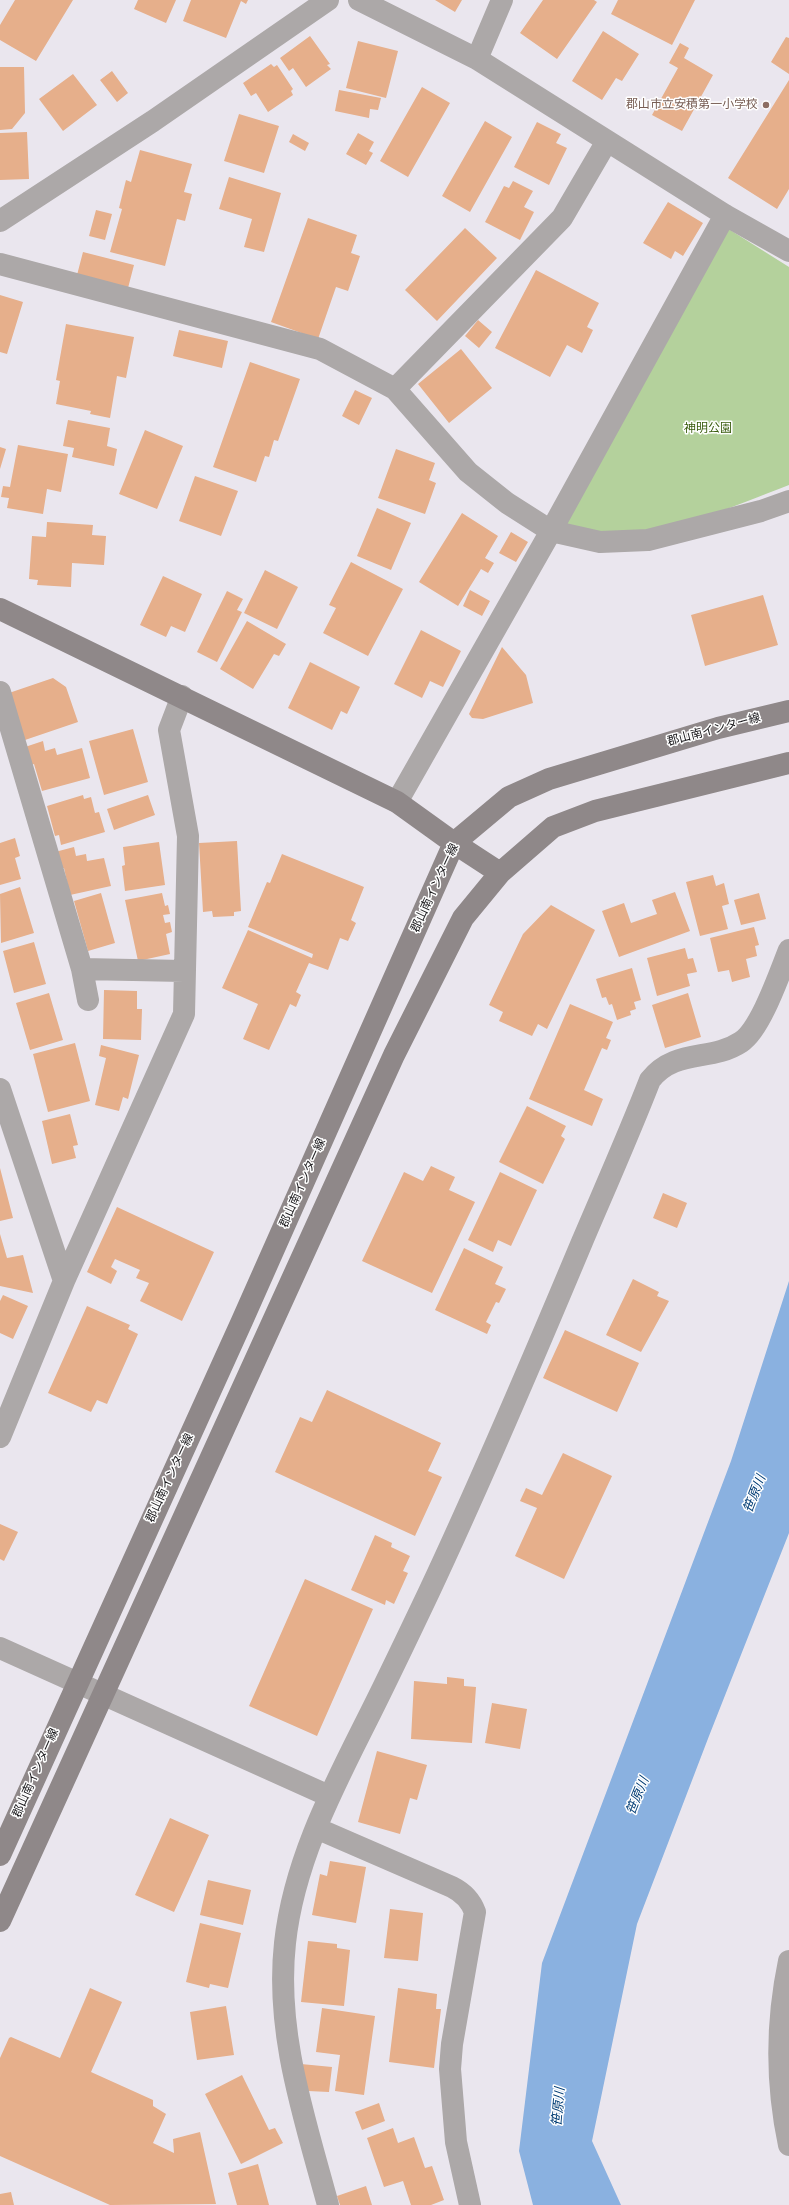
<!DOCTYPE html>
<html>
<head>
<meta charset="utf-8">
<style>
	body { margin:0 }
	canvas { display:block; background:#eae6ee }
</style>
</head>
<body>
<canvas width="789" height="2205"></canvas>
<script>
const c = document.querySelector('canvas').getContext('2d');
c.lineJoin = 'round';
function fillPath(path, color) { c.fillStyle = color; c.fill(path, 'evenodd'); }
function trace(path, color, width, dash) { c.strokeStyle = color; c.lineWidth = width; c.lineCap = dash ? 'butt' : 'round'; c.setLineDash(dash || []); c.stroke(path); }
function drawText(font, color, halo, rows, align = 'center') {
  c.font = font + ' "Space Grotesk","Noto Sans JP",sans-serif'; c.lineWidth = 3; c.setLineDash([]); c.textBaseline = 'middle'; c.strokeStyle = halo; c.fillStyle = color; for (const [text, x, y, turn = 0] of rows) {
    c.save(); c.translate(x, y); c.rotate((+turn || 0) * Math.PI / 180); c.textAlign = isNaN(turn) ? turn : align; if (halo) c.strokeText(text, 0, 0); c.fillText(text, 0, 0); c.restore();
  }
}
fillPath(new Path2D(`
	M727 228 789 267V485C733 506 662 539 601 536 588 536 574 530 562 527Z`), '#b4d19c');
fillPath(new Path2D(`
	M789 1281V1533L709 1736 637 1924 592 2141 621 2205H533L519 2151 542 1963 731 1461Z`), '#8ab1e0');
fillPath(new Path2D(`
	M15 0H73L36 61 0 40V25Z
	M138 0H176L166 23 134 9Z
	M191 0H248L246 4 241 1 226 38 183 21Z
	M435 0H462L455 12Z
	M543 0H594L597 2 557 59 520 33Z
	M618 0H695L672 45 611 14Z
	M603 31 639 54 622 81 616 78 602 100 572 81Z
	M310 36 330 64 327 65 331 69 306 87 293 68 289 71 280 58Z
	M786 37 789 38V74L771 62Z
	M358 41 398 51 386 98 346 88Z
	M680 43 689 48 684 58 713 75 682 131 652 115 678 68 669 63Z
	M271 64 274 67 277 65 293 89 291 91 293 95 268 112 256 93 251 96 243 83Z
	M0 67H24L25 113 12 129 0 130Z
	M112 71 128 93 117 102 100 80Z
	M73 74 97 105 63 131 39 99Z
	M789 80V189L777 209 728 178Z
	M422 87 450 103 408 177 380 161Z
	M339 90 381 98 378 110 370 109 369 118 335 111Z
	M239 114 279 126 264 173 224 161Z
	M485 121 512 137 470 212 442 196Z
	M537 122 561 134 556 143 567 148 549 185 514 167Z
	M27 132 29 179 0 180V133Z
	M358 133 374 142 369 151 373 153 366 165 346 154Z
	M293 134 309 143 305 151 289 142Z
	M140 150 192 164 184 192 192 194 185 221 177 219 165 266 110 252 122 209 119 208 126 180 131 182Z
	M229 177 281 193 264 252 244 247 252 219 219 209Z
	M513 181 533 191 524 207 534 212 520 240 485 222 504 186 509 188Z
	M668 202 703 223 683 256 675 251 671 259 643 243Z
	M96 210 112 214 105 240 89 236Z
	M308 218 357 235 351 253 360 256 348 291 336 287 318 339 271 322Z
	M465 228 497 258 437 321 405 290Z
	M83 252 134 265 128 288 77 275Z
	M536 270 599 303 587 327 593 330 582 353 567 345 550 377 495 348Z
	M0 295 23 302 7 354 0 352Z
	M478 320 492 332 479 348 465 336Z
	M66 324 134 337 126 378 117 376 110 418 90 414 91 411 56 404 60 381 56 380Z
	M179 330 228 341 222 368 173 356Z
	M461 349 492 388 449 423 418 384Z
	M250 362 300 379 278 441 274 440 269 457 265 456 256 482 213 467Z
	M355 390 372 398 359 425 342 416Z
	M68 420 110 428 107 446 117 449 114 466 72 457 74 448 63 446Z
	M145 430 183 446 157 509 119 494Z
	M18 445 68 454 61 492 47 489 43 514 7 508 9 498 1 497 3 486 10 487Z
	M0 447 6 449 0 469Z
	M396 449 435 463 429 480 436 483 425 514 378 498Z
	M195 476 238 491 221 536 179 521Z
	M377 508 411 523 391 570 357 556Z
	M462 513 498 536 485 558 494 563 488 573 481 569 458 606 419 582Z
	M47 522 93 525 92 535 106 536 104 565 72 563 71 587 37 585 38 580 29 579 32 536 46 537Z
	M511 532 528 542 516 562 499 553Z
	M351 562 403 589 368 656 323 633 336 608 329 605Z
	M265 570 298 587 277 629 244 613Z
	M163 576 202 594 185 632 171 626 166 637 140 625Z
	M470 590 490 601 482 616 463 606Z
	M227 591 243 599 237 610 242 612 217 662 197 652Z
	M763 595 778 645 705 666 691 615Z
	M247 621 286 644 279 656 274 654 253 689 220 669Z
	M421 630 461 651 443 687 430 681 422 698 394 684Z
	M502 647 526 675 533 703 483 719 472 718 469 714Z
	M310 662 360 687 347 714 341 711 332 730 288 708Z
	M53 678 66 687 78 722 25 740 9 693Z
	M133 729 148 782 104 795 89 741Z
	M43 741 45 751 55 748 57 755 82 748 90 778 42 791 34 764 29 766 25 747Z
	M83 795 84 799 91 797 95 813 99 812 105 832 61 845 59 835 55 836 47 806Z
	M148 795 155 815 114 830 107 809Z
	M15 838 20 856 15 858 21 879 0 885V843Z
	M237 841 241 911 234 912V916L213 917 212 911 203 912 199 843Z
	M159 842 165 885 125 891 122 866 125 865 123 847Z
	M74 847 76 856 86 854 87 861 104 858 111 886 70 895 64 868 59 869 55 852Z
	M282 854 364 887 351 920 356 923 348 941 340 938 328 970 309 963 296 992 301 995 296 1007 290 1004 269 1050 243 1039 258 1004 222 988 248 930 312 958 313 954 248 927 267 882 270 883Z
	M713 875 716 886 724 883 729 904 722 906 728 929 700 936 686 882Z
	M20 887 34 933 1 943 0 894Z
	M675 892 690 931 619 957 602 911 624 903 631 923 657 914 652 900Z
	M101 893 115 943 88 951 74 901Z
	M162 893 165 906 168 905 170 914 163 915 165 923 170 922 172 932 166 934 170 954 138 961 125 900Z
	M759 893 766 919 741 925 734 900Z
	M551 905 595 930 547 1029 538 1024 532 1036 499 1021 503 1012 489 1005 523 934Z
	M754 927 759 945 755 946 757 956 746 959 750 977 732 982 729 970 718 972 710 938Z
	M34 942 46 984 14 993 3 951Z
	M685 948 688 959 693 958 697 972 687 974 690 986 657 996 647 958Z
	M632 968 641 1000 634 1002 636 1009 630 1011 631 1015 617 1020 612 1004 609 1005 606 997 602 998 596 979Z
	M104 990 137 991V1009H142L141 1040 103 1039Z
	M49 993 63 1040 30 1050 16 1003Z
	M688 993 701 1037 665 1048 652 1005Z
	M570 1004 613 1022 606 1038 611 1040 607 1050 602 1048 584 1090 603 1099 592 1126 529 1099Z
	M75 1043 90 1101 48 1112 33 1054Z
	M101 1045 139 1055 128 1099 123 1097 119 1111 95 1105 106 1058 99 1056Z
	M527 1106 566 1126 561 1136 565 1139 543 1184 499 1162Z
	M70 1114 78 1145 73 1146 76 1158 52 1164 42 1121Z
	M431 1166 455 1177 449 1190 475 1202 432 1293 362 1261 404 1172 423 1181Z
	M0 1168 13 1218 0 1221Z
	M500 1172 537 1190 511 1246 498 1240 493 1252 468 1240Z
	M663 1193 687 1203 677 1228 653 1218Z
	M117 1207 214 1252 182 1321 140 1301 149 1283 136 1278 140 1270 115 1259 111 1267 117 1271 111 1284 87 1272Z
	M0 1234 7 1258 23 1255 33 1293 0 1286Z
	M464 1248 503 1267 495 1284 506 1289 499 1303 496 1302 486 1322 491 1325 487 1334 435 1310Z
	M633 1279 659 1292 657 1296 669 1301 641 1352 606 1335Z
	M3 1295 28 1306 13 1339 0 1333V1301Z
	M87 1306 130 1325 128 1329 138 1334 107 1404 97 1400 91 1412 48 1393Z
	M565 1330 639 1363 617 1412 543 1378Z
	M327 1390 441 1443 428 1471 442 1477 415 1536 275 1472 300 1417 312 1422Z
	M563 1453 612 1476 564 1579 515 1556 537 1508 520 1501 526 1488 542 1495Z
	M0 1524 18 1532 4 1561 0 1559Z
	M375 1535 392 1543 391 1547 410 1556 403 1571 408 1573 394 1604 386 1600 385 1605 351 1590Z
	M305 1579 373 1609 317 1736 249 1706Z
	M447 1677 464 1679V1686L476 1687 472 1743 411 1739 414 1681 447 1684Z
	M492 1703 527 1709 520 1749 485 1743Z
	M377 1751 427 1765 417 1800 410 1798 400 1834 358 1822Z
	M170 1818 209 1835 174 1912 135 1895Z
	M330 1861 366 1867 356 1923 312 1915 320 1874 327 1876Z
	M208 1880 251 1890 243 1925 200 1915Z
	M390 1909 423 1913 418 1961 384 1958Z
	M200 1923 241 1933 228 1988 210 1984 209 1988 186 1982Z
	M308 1941 337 1944V1948L350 1950 344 2006 301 2002Z
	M90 1988 122 2002 91 2072 153 2100V2106L166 2114 153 2143 174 2153 173 2139 200 2132 216 2204 110 2205 0 2156V2058L9 2038 11 2037 60 2058Z
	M398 1988 437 1994 436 2009H441L434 2068 389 2062Z
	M226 2006 234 2055 197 2060 190 2012Z
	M322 2008 375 2016 364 2095 335 2091 340 2055 316 2052Z
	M301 2064 332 2067 329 2092 308 2091Z
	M242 2075 269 2130 275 2128 283 2143 241 2164 205 2094Z
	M379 2103 385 2121 362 2130 355 2112Z
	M393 2128 398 2143 414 2137 425 2168 432 2166 444 2200 431 2205H411L403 2181 384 2187 367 2138Z
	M258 2164 269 2205H237L228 2173Z
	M366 2186 372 2205H340L337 2196Z
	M11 2192 14 2205H0V2194Z`), '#e6af8b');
trace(new Path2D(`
	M359 0 477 59 725 215 789 251
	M477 59 502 0
	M0 221 153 121 328 0
	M0 264 320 349 395 389 468 472 507 503 551 531 600 542 648 540 761 511 789 501
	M395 389 562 218 607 141
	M0 692 82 969 88 1000
	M397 802 551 531 725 215
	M82 969 184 971
	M0 1089 64 1281
	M0 1437 64 1281 184 1014 188 836 169 730 182 696
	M0 1648 329 1796
	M316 1828 452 1887C462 1892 471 1901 475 1912L452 2044 450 2069 456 2142 470 2205
	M789 1961C776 2023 776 2084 789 2145
	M328 2205C305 2119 275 2033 285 1943 294 1860 334 1786 371 1712 391 1672 410 1632 429 1592 483 1477 533 1359 582 1242 605 1188 629 1134 650 1080 675 1048 711 1062 741 1042 761 1029 780 972 789 950`), '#aca8a8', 22);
trace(new Path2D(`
	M0 609 397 802 454 843 500 873
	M0 1855 242 1321 454 843 509 797 549 779 718 728 789 711
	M0 1921 394 1055 463 918 500 873 553 827 595 811 789 763`), '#8f8889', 22);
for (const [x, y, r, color] of [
	[766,105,4,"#8d6e63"]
]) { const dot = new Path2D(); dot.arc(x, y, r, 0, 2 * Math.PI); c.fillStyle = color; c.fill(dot); trace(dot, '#fff', 1.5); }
drawText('12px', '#785e54', '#fff', [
	["郡山市立安積第一小学校",758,105]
], 'right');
drawText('12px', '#395c0e', '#fff', [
	["神明公園",708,429]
]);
drawText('12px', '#1a191c', '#fff', [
	["郡山南インター線",714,730,-15],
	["郡山南インター線",435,888,-65],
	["郡山南インター線",303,1183,-66],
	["郡山南インター線",170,1478,-65],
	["郡山南インター線",36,1773,-66]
]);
drawText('italic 13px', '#003c74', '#fff', [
	["笹原川",755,1494,-69],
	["笹原川",638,1796,-68],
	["笹原川",559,2107,-85]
]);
</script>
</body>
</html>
